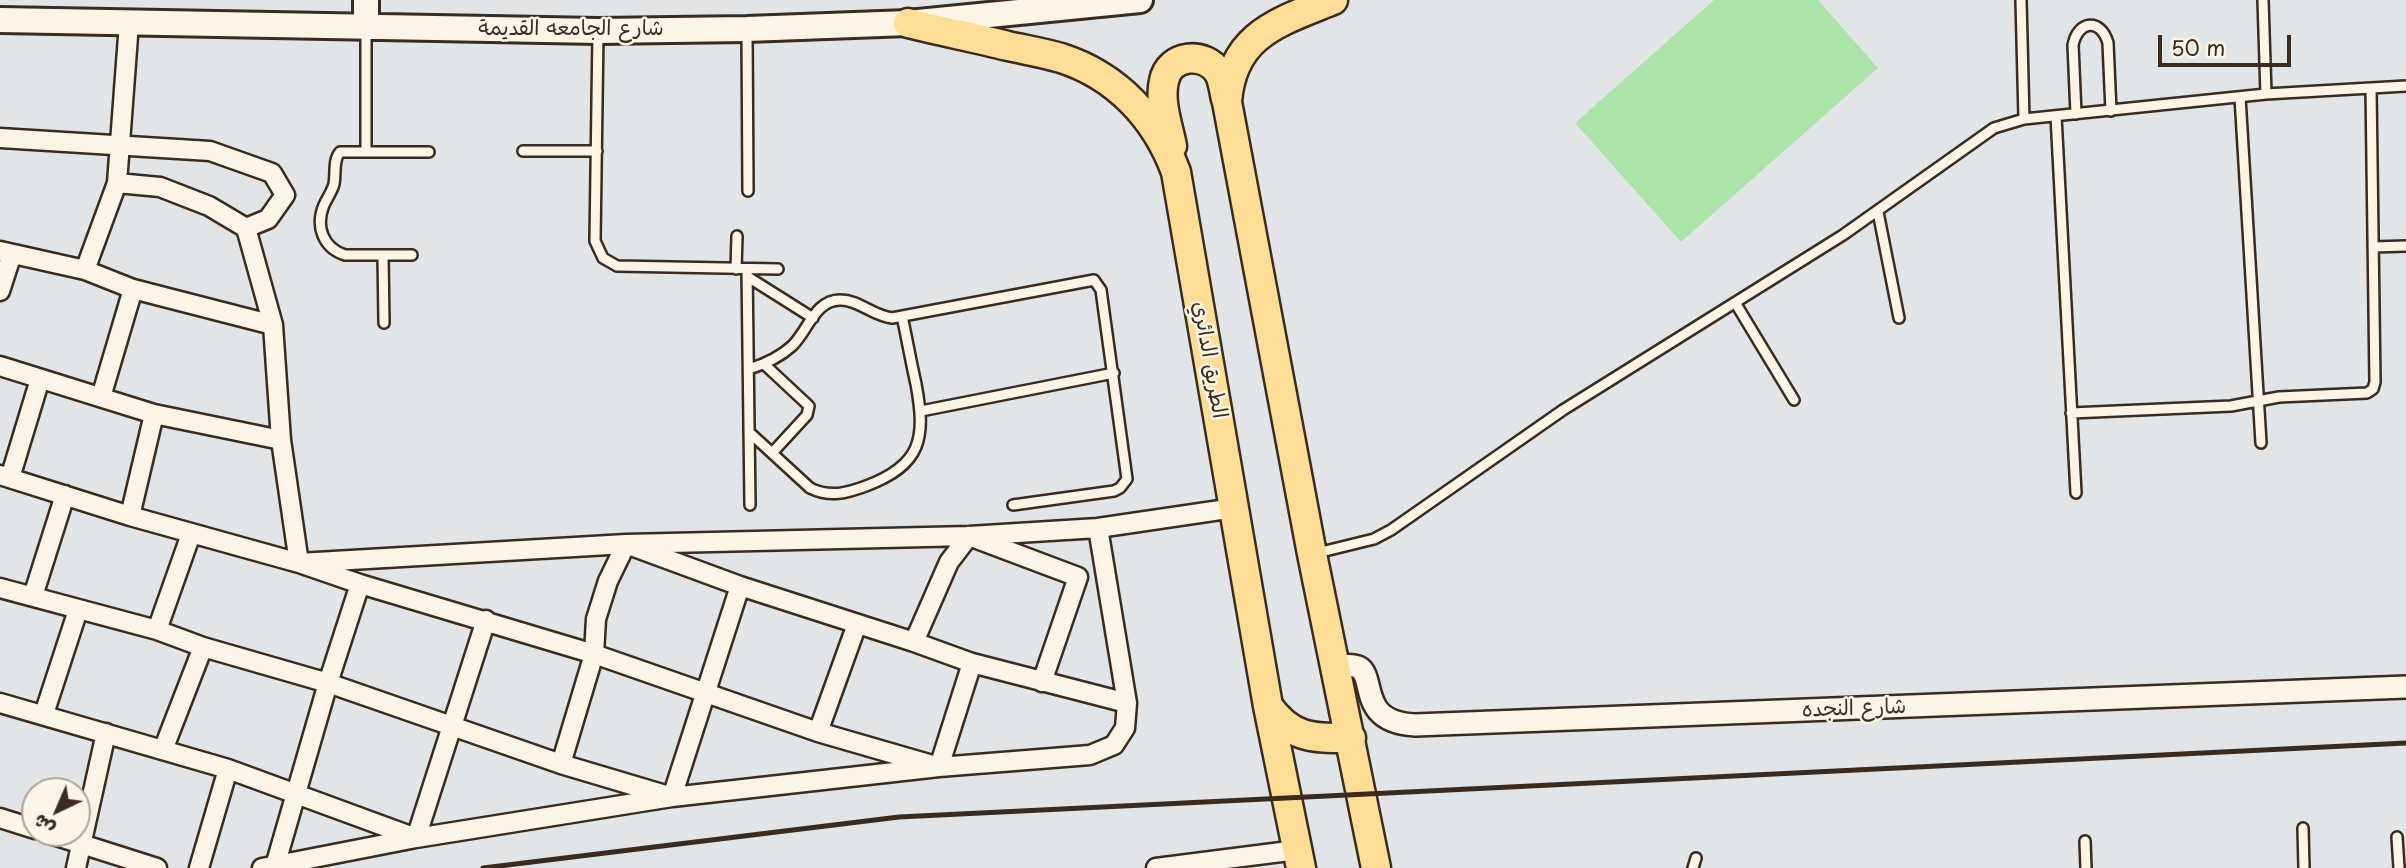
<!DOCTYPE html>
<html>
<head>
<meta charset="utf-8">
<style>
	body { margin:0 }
	#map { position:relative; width:2406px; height:868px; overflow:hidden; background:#e2e5e7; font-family:"Playpen Sans","Playpen Sans Arabic",sans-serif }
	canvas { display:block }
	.north { position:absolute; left:21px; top:777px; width:70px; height:70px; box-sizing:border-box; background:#fcf5e5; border:2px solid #afa495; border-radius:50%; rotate:224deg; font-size:19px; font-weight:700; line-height:28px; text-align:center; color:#3b2a1e }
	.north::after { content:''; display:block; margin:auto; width:24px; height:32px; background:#3b2a1e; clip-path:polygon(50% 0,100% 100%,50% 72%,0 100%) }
	.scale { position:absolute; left:2158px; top:35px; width:133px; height:32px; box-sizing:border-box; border:4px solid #3b2a1e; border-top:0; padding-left:9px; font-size:21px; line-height:24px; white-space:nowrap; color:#3b2a1e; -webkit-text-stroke:5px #fcf5e5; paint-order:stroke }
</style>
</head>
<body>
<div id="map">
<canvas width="2406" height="868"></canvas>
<div class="north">ش</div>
<div class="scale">50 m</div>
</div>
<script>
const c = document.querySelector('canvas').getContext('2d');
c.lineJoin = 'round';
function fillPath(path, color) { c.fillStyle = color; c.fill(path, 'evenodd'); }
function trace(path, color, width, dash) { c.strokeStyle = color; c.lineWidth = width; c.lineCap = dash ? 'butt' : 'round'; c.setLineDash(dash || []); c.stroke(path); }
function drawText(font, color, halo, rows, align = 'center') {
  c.font = font + ' "Playpen Sans","Playpen Sans Arabic",sans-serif'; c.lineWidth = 5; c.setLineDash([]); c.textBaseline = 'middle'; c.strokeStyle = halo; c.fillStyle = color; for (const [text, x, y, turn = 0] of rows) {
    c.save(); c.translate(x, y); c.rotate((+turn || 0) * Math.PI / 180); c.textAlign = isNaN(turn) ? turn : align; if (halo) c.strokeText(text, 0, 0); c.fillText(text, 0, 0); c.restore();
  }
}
fillPath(new Path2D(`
	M1714 0H1818L1878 68 1681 242 1575 123Z`), '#abe4a8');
const service = new Path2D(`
	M2021 0 2024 119
	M2263 0 2266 94
	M747 31 748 191
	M598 33 595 241 603 258 617 266 778 269
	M2240 97 2261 443
	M2076 114 2073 45C2078 20 2101 18 2108 43L2111 111
	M2056 116 2076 493
	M366 151V29
	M523 151H597
	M1878 212 1899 318
	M2373 247 2406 246
	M383 255 384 323
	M412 255H345C323 248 315 226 324 205 327 198 332 192 334 184 336 173 333 160 340 152H429
	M736 269 737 236
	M747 269 750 505
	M748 277 813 318
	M1736 304 1794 400
	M764 364 809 406 807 415 773 452
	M749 369C765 364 779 358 792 346 808 331 815 299 841 300 859 300 873 316 892 318L1094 280 1101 290 1127 479 1120 488 1114 491 1013 505
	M921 411 1114 373
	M2071 413 2231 406 2279 397 2367 393 2373 389 2375 382 2371 88
	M749 432 810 488C830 498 847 493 866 486 922 465 926 438 916 384 911 362 907 339 902 316
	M1317 553 1374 539 1391 530 1563 410 1843 235 1994 128 2024 119 2266 94 2406 86
	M2303 828 2304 868
	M2397 837 2399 868
	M2085 841 2086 868
	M1693 868 1696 858`);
const minor = new Path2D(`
	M129 23 117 183 160 187 209 206 246 228
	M0 138 210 151 272 173 285 195 268 219 246 228 273 325 281 440 299 563 360 584
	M117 183 85 270 133 289 273 325
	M0 251 85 270
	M0 291 12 254
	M0 366 154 414 281 440
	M101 397 133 289
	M0 475 130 516 299 563 626 544 969 536 1098 528 1234 508
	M10 478 40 379
	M130 516 154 414
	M0 588 157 630 203 647 328 683 561 764 672 797 740 586
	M33 596 65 495
	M157 630 191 534
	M914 642 949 562 969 536 1078 577 1042 682
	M0 703 228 769 416 838 486 620
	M44 714 78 610
	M818 732 857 624
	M163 750 203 647
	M561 764 594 654 596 619 608 581 626 544 740 586 914 642 972 663 1127 703
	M0 818 35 829
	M47 833 157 868
	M275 866 328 683 360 584 594 654 818 732 939 767 972 663
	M76 868 106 733
	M199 868 228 769
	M262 868 416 838 672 797 939 767 1090 755 1114 745 1125 728 1127 703 1098 528
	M1156 868 1297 850`);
const tertiary = new Path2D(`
	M1336 666C1342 666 1352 664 1358 667 1377 676 1356 722 1415 725L2406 687`);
const secondary = new Path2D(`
	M0 20 598 31 747 29 908 23 1140 0
	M366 27V0`);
const primary = new Path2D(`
	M1333 0C1279 22 1232 34 1227 102L1312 554 1376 868
	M908 23C941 31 975 38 1008 46 1026 50 1044 53 1061 58 1117 76 1156 118 1176 172L1268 706 1301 868
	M1172 146C1168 126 1159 101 1164 81 1169 54 1205 51 1219 73 1223 80 1224 91 1226 99
	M1268 706C1292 739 1312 738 1351 738`);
trace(service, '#3b2a1e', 14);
trace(minor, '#3b2a1e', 23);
trace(tertiary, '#3b2a1e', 26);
trace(secondary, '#3b2a1e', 30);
trace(primary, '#3b2a1e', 33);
trace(service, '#fcf5e5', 9);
trace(minor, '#fcf5e5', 18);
trace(tertiary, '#fcf5e5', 21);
trace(secondary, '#fcf5e5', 24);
trace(primary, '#fede96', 28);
trace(new Path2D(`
	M483 868 899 817 2406 743`), '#3b2a1e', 5);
drawText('21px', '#3b2a1e', '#fcf5e5', [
	["شارع الجامعه القديمة",571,29],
	["الطريق الدائري",1209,360,80],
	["شارع النجده",1854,709,-2]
]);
</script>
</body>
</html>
